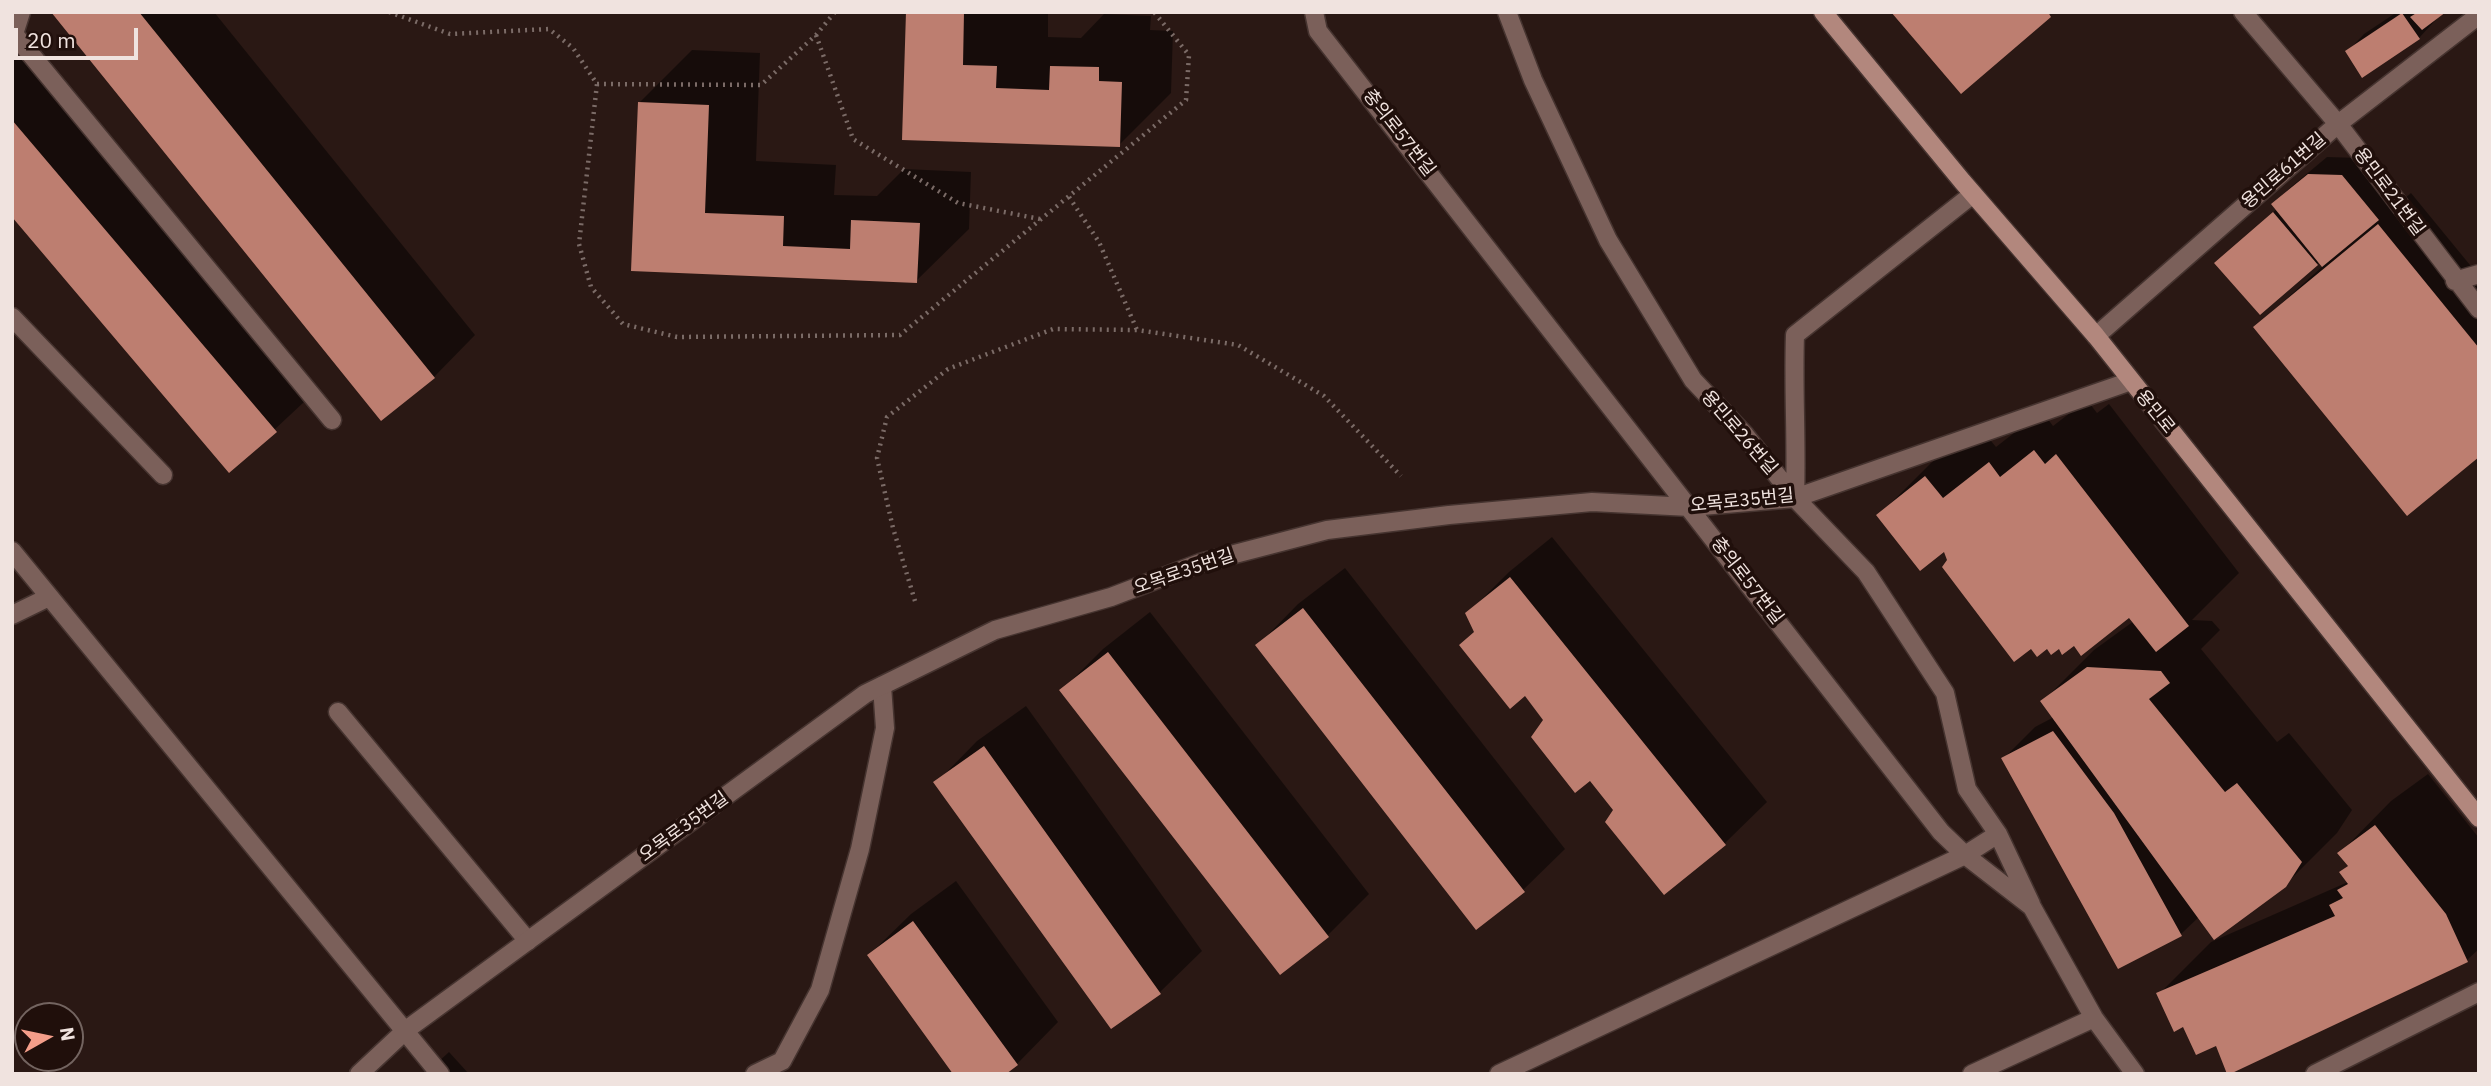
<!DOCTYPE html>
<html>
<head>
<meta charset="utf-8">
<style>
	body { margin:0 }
	#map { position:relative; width:2491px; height:1086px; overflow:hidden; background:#2a1814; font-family:"IBM Plex Sans",sans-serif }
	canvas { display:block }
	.frame { position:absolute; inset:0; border:14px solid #f0e3df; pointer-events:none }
	.north { position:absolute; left:14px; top:1002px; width:70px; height:70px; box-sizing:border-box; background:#200f0b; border:2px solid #736460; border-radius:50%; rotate:81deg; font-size:19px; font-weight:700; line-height:28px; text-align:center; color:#f0e3df }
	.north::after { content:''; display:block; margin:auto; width:24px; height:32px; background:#f49e8a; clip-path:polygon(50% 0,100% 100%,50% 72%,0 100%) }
	.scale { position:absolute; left:14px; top:28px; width:124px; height:32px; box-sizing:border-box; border:4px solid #f0e3df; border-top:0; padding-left:9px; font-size:21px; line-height:24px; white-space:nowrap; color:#f0e3df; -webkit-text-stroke:5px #200f0b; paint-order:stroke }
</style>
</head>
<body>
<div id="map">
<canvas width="2491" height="1086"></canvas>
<div class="frame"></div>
<div class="north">N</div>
<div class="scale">20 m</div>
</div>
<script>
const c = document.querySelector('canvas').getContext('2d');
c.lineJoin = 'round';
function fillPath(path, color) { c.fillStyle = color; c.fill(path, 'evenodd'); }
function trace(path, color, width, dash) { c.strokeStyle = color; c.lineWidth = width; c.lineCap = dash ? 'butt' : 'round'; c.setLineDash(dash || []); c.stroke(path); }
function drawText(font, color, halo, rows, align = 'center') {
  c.font = font + ' "IBM Plex Sans","Noto Sans KR",sans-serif'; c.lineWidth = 7; c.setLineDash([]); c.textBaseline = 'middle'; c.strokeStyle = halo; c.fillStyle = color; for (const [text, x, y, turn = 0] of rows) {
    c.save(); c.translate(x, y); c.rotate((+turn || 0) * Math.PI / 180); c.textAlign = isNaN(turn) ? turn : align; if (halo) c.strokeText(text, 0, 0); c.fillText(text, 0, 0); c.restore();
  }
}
fillPath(new Path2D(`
	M53 12H214L475 335 434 377Z
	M908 12 1048 14V37L1081 38 1104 14 1151 16 1150 30 1173 31 1171 93 1119 145 904 139Z
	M2397 12H2443L2419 38 2347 52 2364 34Z
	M12 39 318 389 230 471 12 215Z
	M692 50 760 53 756 161 836 165 834 195 877 196 904 169 971 172 969 229 916 281 633 269 640 102Z
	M2327 157 2360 158 2395 202 2389 208 2391 210 2411 193 2479 276V455L2255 327 2323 266 2320 261 2261 313 2217 263 2277 209 2273 204 2291 187Z
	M2087 400 2097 413 2109 404 2239 573 2192 620 2212 621 2220 630 2201 649 2277 742 2289 733 2352 810 2337 833 2285 885 2200 916 2181 934 2118 967 2003 759 2035 727 2054 717 2043 701 2094 650 2134 621 2130 616 2075 644 2047 647 1948 560 1945 549 1879 515 1931 463 1978 425 1996 447 2042 411 2053 426Z
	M1552 537 1767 802 1725 843 1665 893 1615 810 1475 631 1467 614 1509 572Z
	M1345 568 1565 849 1523 890 1257 646 1298 604Z
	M1150 612 1369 894 1328 935 1062 690 1103 649Z
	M1026 706 1202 951 1160 992 1111 1027 936 783 977 741Z
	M2428 774 2479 838V949L2467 960 2228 1072 2217 1044 2184 1025 2159 994 2211 942 2348 882 2341 872 2349 865 2340 853 2391 801Z
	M956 881 1058 1022 1017 1064 869 955 911 914Z
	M449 1052 469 1074H425Z`), '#0007');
fillPath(new Path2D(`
	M51 12H139L435 378 381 421Z
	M906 12H964L963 65 997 66 996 88 1049 90 1050 66 1099 67V81L1122 82 1120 147 902 140Z
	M1891 12H2048L2051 17 1961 94Z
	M2418 12H2446L2422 30 2410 17Z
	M2402 13 2420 39 2362 78 2345 51Z
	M638 102 709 105 705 213 784 216 783 246 850 249 851 220 920 223 917 283 631 271Z
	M12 120 277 432 229 473 12 217Z
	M2308 174 2342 175 2379 220 2322 267 2271 204Z
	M2273 212 2318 265 2260 315 2214 263Z
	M2378 224 2479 348V457L2407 516 2253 327Z
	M2034 450 2045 464 2056 454 2189 626 2156 652 2129 618 2081 656 2074 646 2062 655 2059 649 2051 655 2047 649 2037 657 2031 649 2014 662 1942 567 1947 560 1944 552 1920 571 1876 515 1925 476 1943 498 1989 462 2000 477Z
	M1510 577 1726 845 1664 895 1605 822 1613 810 1590 781 1575 793 1531 737 1543 720 1525 696 1510 709 1459 645 1474 632 1465 613Z
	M1303 608 1525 892 1476 930 1255 645Z
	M1108 652 1329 937 1280 975 1059 690Z
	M2087 667 2161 671 2170 683 2149 699 2225 792 2237 783 2302 862 2286 887 2214 940 2040 701Z
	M2053 731 2114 813 2182 936 2118 969 2001 758Z
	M984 746 1161 994 1111 1029 933 782Z
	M2375 825 2446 914 2468 962 2230 1074H2227L2216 1046 2196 1055 2183 1027 2174 1032 2156 993 2335 916 2329 905 2343 898 2337 890 2348 884 2339 872 2348 866 2337 853Z
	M913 921 1018 1065 1006 1074H953L867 955Z`), '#bd7e70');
const lane = new Path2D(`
	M21 12 14 34 332 420
	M12 317 163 475
	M338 712 528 941
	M755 1074 782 1061 820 990 860 849 885 728 882 686`);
const street = new Path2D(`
	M1314 12 1318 31 1941 832 1965 855 2032 907 2094 1018 2135 1074
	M1507 12 1533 80 1608 240 1693 380 1745 435 1795 498 1866 572 1945 693 1967 789 1998 834 2031 904
	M2243 12 2338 124 2479 309
	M2455 281 2479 274
	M2096 336 2338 124 2479 15
	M1795 498C1797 443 1793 390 1795 335L1973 194
	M12 551 440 1074
	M12 615 49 597
	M359 1074 406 1030 865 694 995 630 1111 597 1200 563 1327 530 1449 515 1592 502 1690 507 1795 498 2131 381
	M1499 1074 1965 855 1998 834
	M1972 1074 2094 1018
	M2315 1074 2479 992`);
const secondary = new Path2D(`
	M1823 12 1962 181 2096 336 2479 818`);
trace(lane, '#463430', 21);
trace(street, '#463430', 21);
trace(secondary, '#463430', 21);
trace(new Path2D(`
	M389 12 450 34 549 29 573 48 597 84 579 244 591 287 623 324 677 337 900 335 1186 100 1189 55 1154 12
	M816 35 853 139 958 203 1040 219
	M597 84 761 85 816 35 835 12
	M1069 197 1099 242 1137 330
	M915 601 893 528 877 458 887 417 948 369 1053 329 1137 330 1238 345 1324 396 1401 476`), '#7b6b67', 4.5, [2, 5]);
trace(lane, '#7b605a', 18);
trace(street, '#7b605a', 18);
trace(secondary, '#b2877d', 18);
drawText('18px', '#f0e3df', '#200f0b', [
	["충의로57번길",1399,133,52],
	["용민로61번길",2284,171,-41],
	["용민로21번길",2389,192,53],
	["용민로",2155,412,51],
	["용민로26번길",1739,433,49],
	["오목로35번길",1742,501,-6],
	["오목로35번길",1184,572,-19],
	["충의로57번길",1747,581,52],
	["오목로35번길",684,827,-36]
]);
</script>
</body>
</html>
